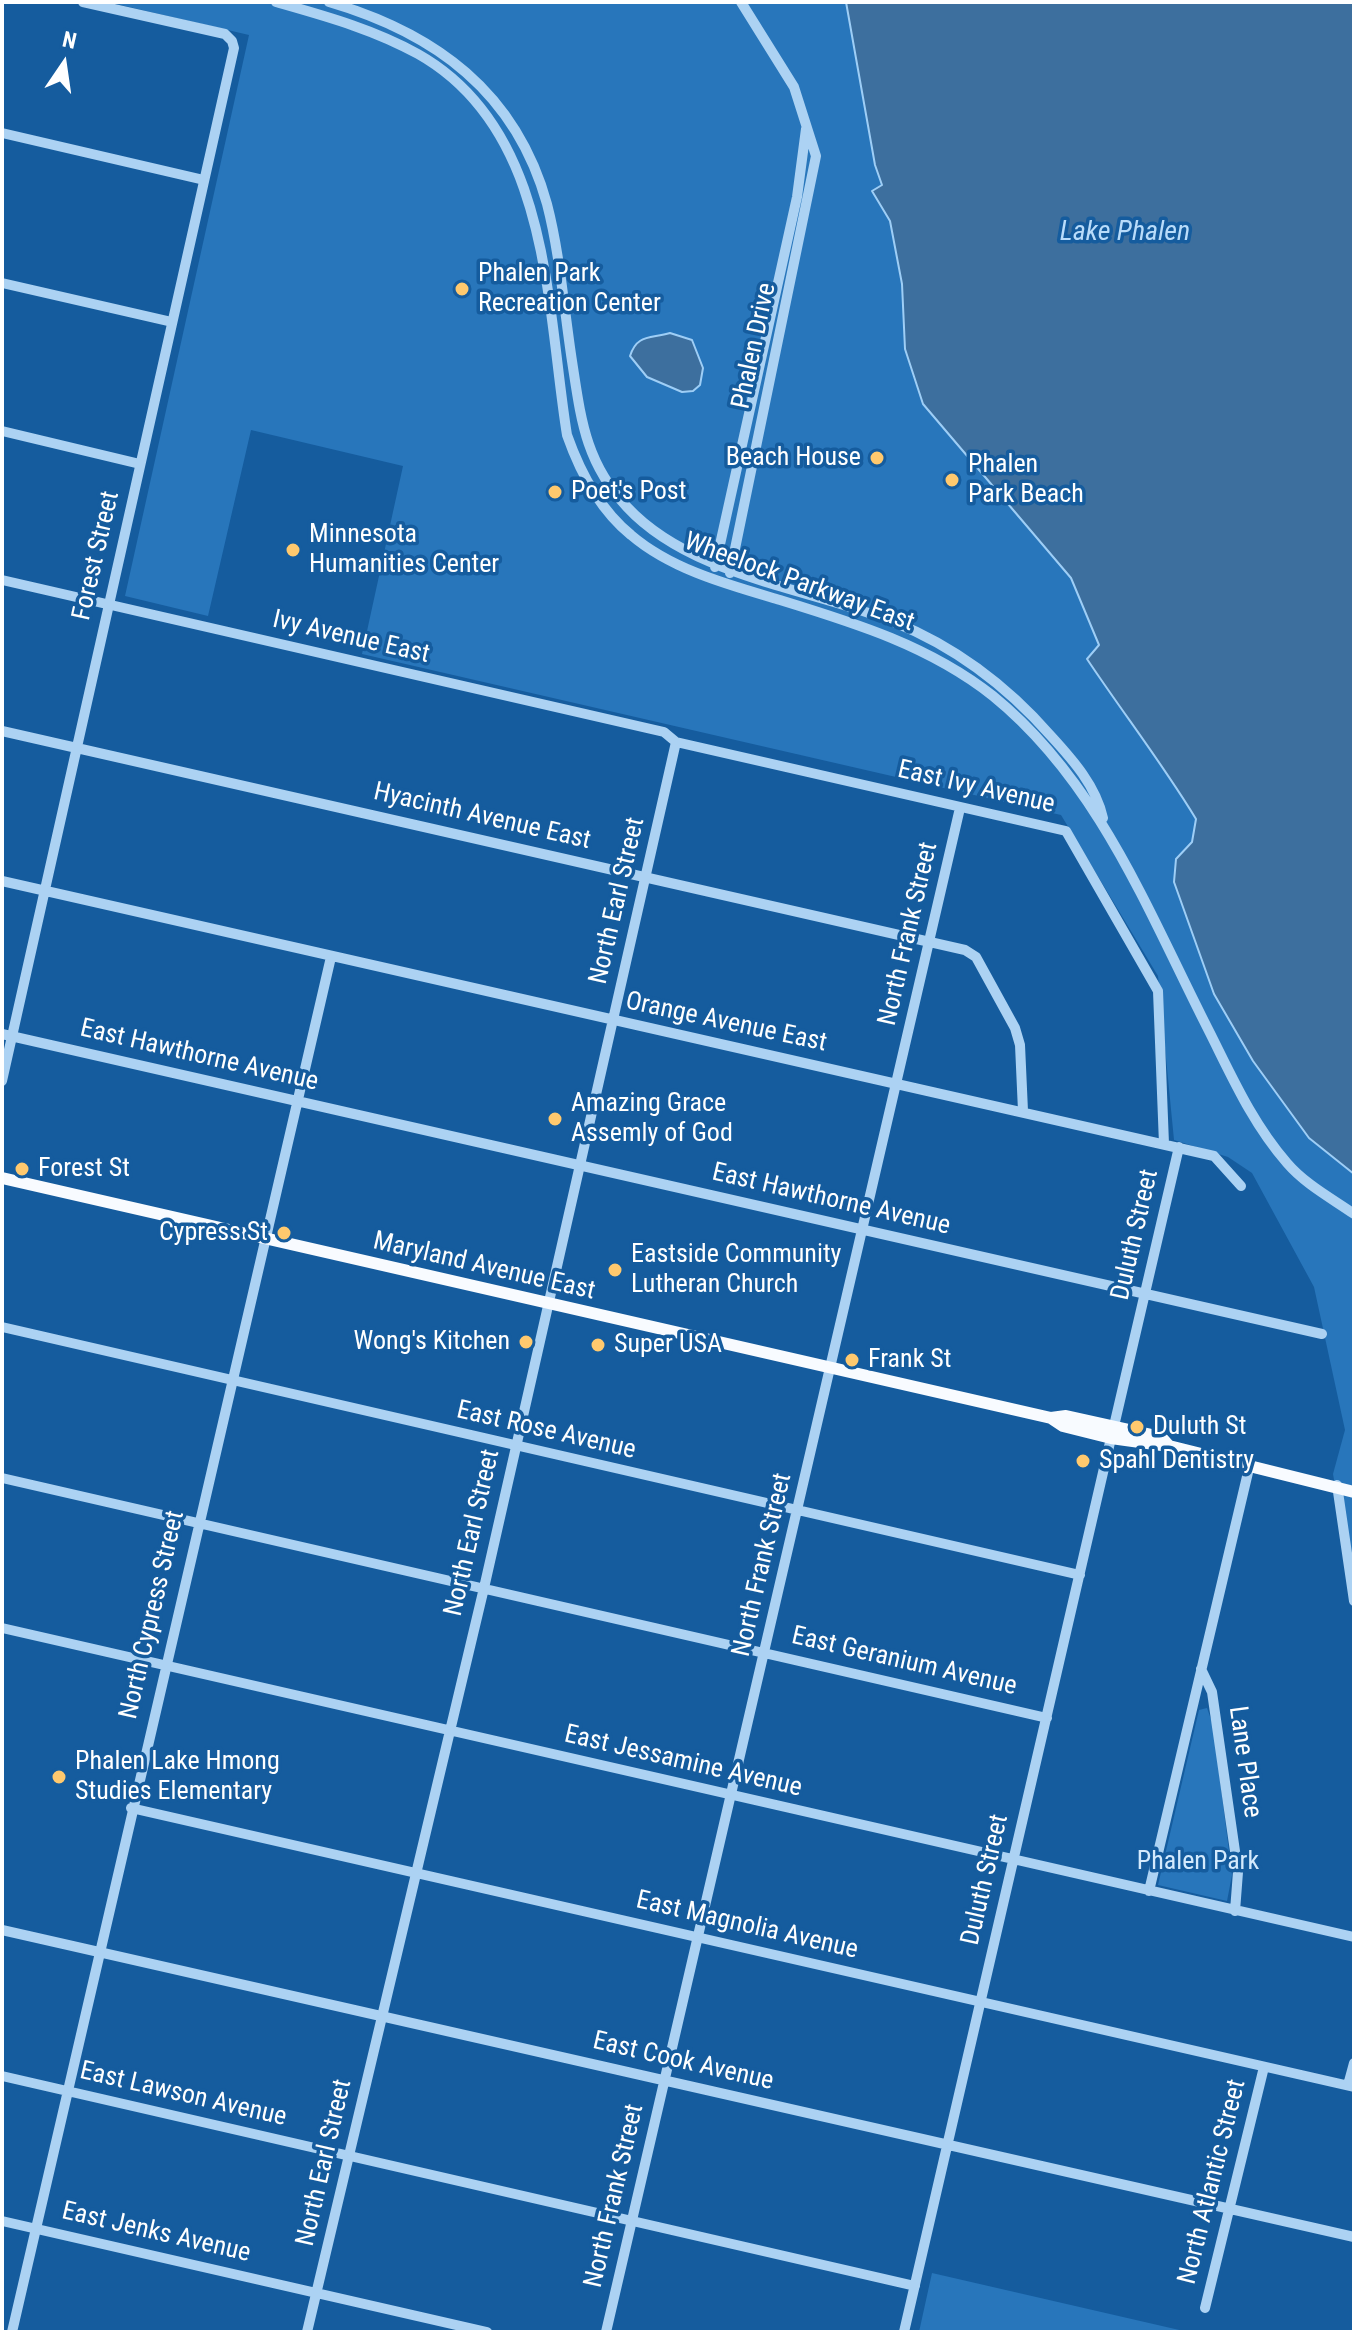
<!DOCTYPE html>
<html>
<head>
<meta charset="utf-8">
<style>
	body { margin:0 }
	#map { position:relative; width:1356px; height:2334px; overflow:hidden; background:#155c9e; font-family:"Roboto Condensed",sans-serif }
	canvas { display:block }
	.frame { position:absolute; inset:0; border:4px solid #fff; pointer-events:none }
	.north { position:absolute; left:24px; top:24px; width:80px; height:80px; -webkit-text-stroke:6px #155c9e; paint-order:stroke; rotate:13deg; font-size:22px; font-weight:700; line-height:32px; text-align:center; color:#fff }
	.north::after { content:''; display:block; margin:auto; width:28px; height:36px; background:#fff; clip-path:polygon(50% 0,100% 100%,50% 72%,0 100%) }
</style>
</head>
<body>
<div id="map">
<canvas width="1356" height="2334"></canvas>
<div class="frame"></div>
<div class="north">N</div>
</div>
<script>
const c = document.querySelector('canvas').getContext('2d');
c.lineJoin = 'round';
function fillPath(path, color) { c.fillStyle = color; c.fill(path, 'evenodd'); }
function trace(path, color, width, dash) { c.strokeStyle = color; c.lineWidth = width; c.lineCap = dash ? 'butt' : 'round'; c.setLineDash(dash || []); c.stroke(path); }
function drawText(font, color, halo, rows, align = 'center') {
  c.font = font + ' "Roboto Condensed",sans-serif'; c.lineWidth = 7; c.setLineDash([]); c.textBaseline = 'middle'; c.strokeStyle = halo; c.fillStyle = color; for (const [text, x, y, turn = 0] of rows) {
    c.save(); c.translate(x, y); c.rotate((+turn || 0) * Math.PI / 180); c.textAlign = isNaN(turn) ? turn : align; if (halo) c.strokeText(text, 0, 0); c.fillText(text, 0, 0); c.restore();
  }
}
fillPath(new Path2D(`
	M108 2H846L875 165 882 185 872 191 890 221 923 404 1071 578 1099 645 1088 659C1123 714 1162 764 1196 819L1192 842 1176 859 1214 994 1253 1061 1309 1138 1354 1174V1597L1333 1474 1345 1430 1314 1287 1252 1173 1228 1157 1174 1140 1158 976 1061 815 362 654 403 466 251 430 208 616 125 596 249 35Z
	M1207 1708 1213 1725 1232 1875 1227 1901 1158 1885 1199 1710Z
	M932 2273 1188 2332H919Z`), '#2876bb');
const water = new Path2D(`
	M846 2H1354V1174L1309 1138 1253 1061 1214 994 1174 882 1176 859 1192 842 1196 819C1162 763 1123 713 1087 659L1099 645 1071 578 923 404 905 349 902 284 890 221 872 191 882 185 875 165Z
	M670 333 692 340 703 368 700 385 693 391 682 392 647 377 630 356C637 334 650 339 670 333Z`);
fillPath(water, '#3d6f9e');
trace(water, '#9ecef6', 2);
trace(new Path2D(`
	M276 2C325 16 373 29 418 54 551 129 546 304 567 435 580 472 599 509 631 535 672 570 729 585 780 600 855 623 930 646 993 696 1100 783 1149 914 1210 1033 1233 1079 1253 1124 1287 1163 1305 1184 1331 1198 1354 1214
	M329 2C435 33 516 92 547 204 560 254 564 309 572 361 581 419 585 462 627 507 691 576 808 588 894 622 956 647 1008 687 1051 736 1073 760 1096 786 1103 818
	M2 133 204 180
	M2 283 172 322
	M2 431 140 464
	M715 567 797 197 806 129
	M730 573 816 156 794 87 741 2
	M2 580 664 732 676 742 1066 831 1158 991 1164 1144
	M2 731 965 950 976 957 1015 1028 1020 1045 1023 1111
	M2 881 1214 1156 1241 1186
	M2 1034 1322 1334
	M2 1081 234 48 232 41 225 34 83 2
	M2 1327 1080 1575
	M1114 1426 1179 1147
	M2 1478 1047 1718
	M1337 1485 1354 1601
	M2 1628 1354 1937
	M1201 1669 1212 1692 1238 1872 1235 1911
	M131 1808 1354 2087
	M1149 1891 1250 1464
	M2 1930 1354 2237
	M2 2076 915 2286
	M1348 2085 1354 2063
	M2 2221 487 2332
	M1205 2308 1264 2067
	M12 2332 331 957
	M307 2332 484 1588 676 742
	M606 2332 960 808
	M904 2332 1111 1438`), '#acd2f3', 10);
trace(new Path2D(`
	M2 1178 1051 1418 1063 1426 1111 1438 1169 1446 1354 1492
	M1051 1418 1066 1416 1161 1437 1169 1446`), '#f8fbff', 12);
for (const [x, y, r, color] of [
	[462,289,8,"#ffc96e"],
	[877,458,8,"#ffc96e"],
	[952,480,8,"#ffc96e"],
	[555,492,8,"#ffc96e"],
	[293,550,8,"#ffc96e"],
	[555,1119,8,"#ffc96e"],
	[22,1169,8,"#ffc96e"],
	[284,1233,8,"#ffc96e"],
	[615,1270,8,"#ffc96e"],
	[526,1342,8,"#ffc96e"],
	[598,1345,8,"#ffc96e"],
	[852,1360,8,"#ffc96e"],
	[1137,1427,8,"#ffc96e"],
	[1083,1461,8,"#ffc96e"],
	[59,1777,8,"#ffc96e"]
]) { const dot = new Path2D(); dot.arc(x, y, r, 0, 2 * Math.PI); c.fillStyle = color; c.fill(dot); trace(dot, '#155c9e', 3); }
drawText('26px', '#fff', '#155c9e', [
	["Phalen Park",478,274],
	["Recreation Center",478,304],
	["Beach House",861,458,"right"],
	["Phalen",968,465],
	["Park Beach",968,495],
	["Poet's Post",571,492],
	["Minnesota",309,535],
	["Humanities Center",309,565],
	["Amazing Grace",571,1104],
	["Assemly of God",571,1134],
	["Forest St",38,1169],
	["Cypress St",268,1233,"right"],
	["Eastside Community",631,1255],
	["Lutheran Church",631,1285],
	["Wong's Kitchen",510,1342,"right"],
	["Super USA",614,1345],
	["Frank St",868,1360],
	["Duluth St",1153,1427],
	["Spahl Dentistry",1099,1461],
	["Phalen Lake Hmong",75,1762],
	["Studies Elementary",75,1792]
], 'left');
drawText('26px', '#fff', '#155c9e', [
	["Phalen Drive",755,346,-78],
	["Forest Street",97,556,-77],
	["Wheelock Parkway East",799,583,20],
	["Ivy Avenue East",351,638,13],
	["East Ivy Avenue",976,788,13],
	["Hyacinth Avenue East",482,817,13],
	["North Earl Street",618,901,-77],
	["North Frank Street",909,934,-77],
	["Orange Avenue East",726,1023,12],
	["East Hawthorne Avenue",199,1056,13],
	["East Hawthorne Avenue",831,1200,13],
	["Duluth Street",1136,1235,-77],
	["Maryland Avenue East",484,1267,13],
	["East Rose Avenue",546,1431,13],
	["North Earl Street",473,1533,-77],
	["North Frank Street",763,1565,-77],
	["North Cypress Street",153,1615,-77],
	["East Geranium Avenue",904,1662,13],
	["East Jessamine Avenue",683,1762,13],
	["Lane Place",1244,1762,82],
	["Duluth Street",986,1880,-77],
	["East Magnolia Avenue",747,1926,13],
	["East Cook Avenue",683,2062,13],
	["East Lawson Avenue",183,2095,13],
	["North Earl Street",325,2163,-77],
	["North Atlantic Street",1213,2182,-76],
	["North Frank Street",615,2196,-77],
	["East Jenks Avenue",156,2233,13]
]);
drawText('26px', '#d4eafd', '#155c9e', [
	["Phalen Park",1198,1862]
]);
drawText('italic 28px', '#b9dcfa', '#155c9e', [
	["Lake Phalen",1125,233]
]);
</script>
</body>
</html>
